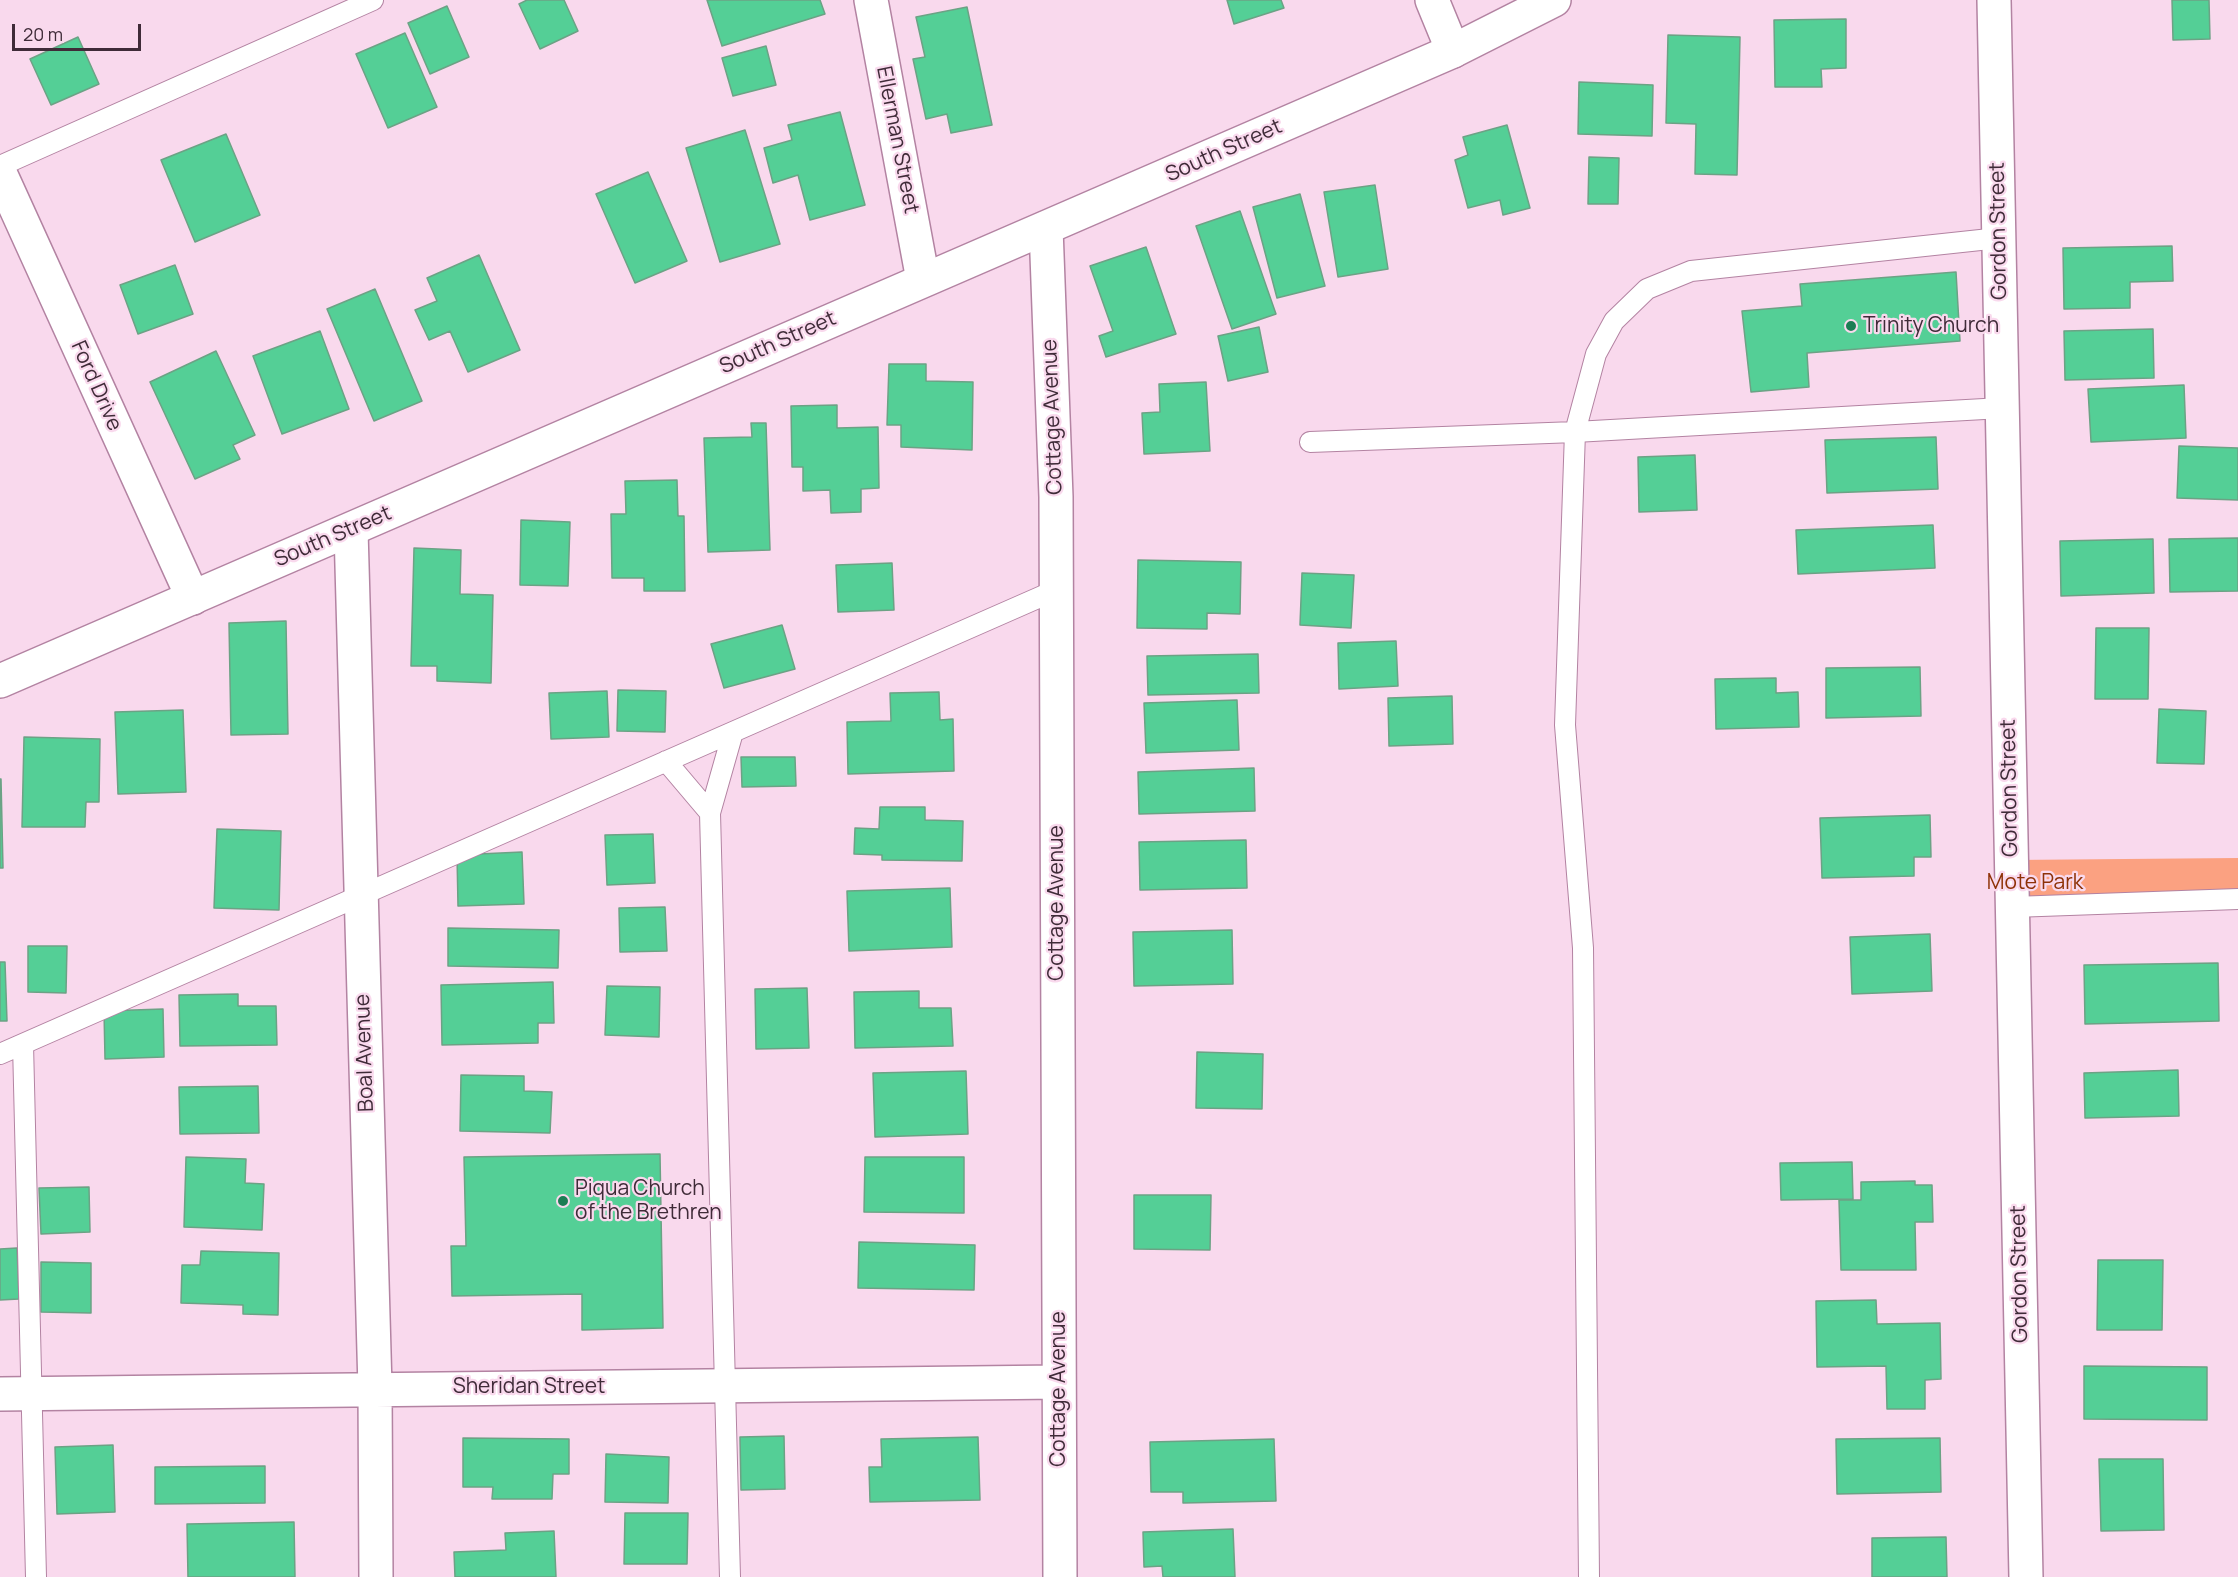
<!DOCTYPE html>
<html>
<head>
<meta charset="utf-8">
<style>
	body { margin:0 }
	#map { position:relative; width:2238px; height:1577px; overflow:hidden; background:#f9d9ed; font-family:Manrope,sans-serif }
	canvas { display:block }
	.scale { position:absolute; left:12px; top:24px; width:129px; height:27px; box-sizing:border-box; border:3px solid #3f2b38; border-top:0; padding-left:8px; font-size:18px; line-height:21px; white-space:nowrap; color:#3f2b38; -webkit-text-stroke:4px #f9d9ed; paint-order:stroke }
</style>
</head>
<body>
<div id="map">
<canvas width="2238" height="1577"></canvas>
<div class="scale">20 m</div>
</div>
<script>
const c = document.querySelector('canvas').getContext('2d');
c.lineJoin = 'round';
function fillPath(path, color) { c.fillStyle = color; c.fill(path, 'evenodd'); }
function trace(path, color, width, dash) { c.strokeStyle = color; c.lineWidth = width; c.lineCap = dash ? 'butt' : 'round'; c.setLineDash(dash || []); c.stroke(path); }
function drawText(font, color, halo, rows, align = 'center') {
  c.font = font + ' Manrope,sans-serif'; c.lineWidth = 4.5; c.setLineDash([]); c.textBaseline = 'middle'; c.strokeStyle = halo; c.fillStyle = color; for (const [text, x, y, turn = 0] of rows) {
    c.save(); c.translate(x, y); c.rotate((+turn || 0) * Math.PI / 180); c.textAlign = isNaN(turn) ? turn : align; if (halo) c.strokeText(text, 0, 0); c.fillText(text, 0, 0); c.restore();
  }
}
fillPath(new Path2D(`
	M2238 858V899L2013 907 2012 860Z`), '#fba181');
const building = new Path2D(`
	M527 0H564L578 31 540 49 519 4Z
	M707 0H820L825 14 722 46Z
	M1227 0H1281L1284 8 1234 24Z
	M2172 0H2209L2210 39 2173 40Z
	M447 6 469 57 430 74 408 23Z
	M967 7 992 125 951 133 947 114 926 119 913 59 925 57 916 17Z
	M1846 19V68L1821 69 1822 87H1775L1774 20Z
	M405 33 437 107 388 128 356 54Z
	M1668 35 1740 37 1737 175 1695 174 1696 124 1666 123Z
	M78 37 99 84 51 105 30 59Z
	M766 46 776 85 733 96 722 58Z
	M1579 82 1653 85 1652 136 1578 134Z
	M840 112 865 205 810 220 798 175 773 183 764 148 792 140 788 125Z
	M1507 125 1530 208 1503 215 1500 200 1468 208 1455 160 1468 155 1463 137Z
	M745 130 780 244 720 262 686 148Z
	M226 134 260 215 195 242 161 160Z
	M1589 157 1619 158 1618 204H1588Z
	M648 172 687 261 635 283 596 194Z
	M1375 185 1388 269 1338 277 1324 192Z
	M1300 194 1325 286 1277 298 1253 207Z
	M1240 211 1276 314 1232 329 1196 226Z
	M2172 246 2173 281 2130 282V308L2064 309 2063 248Z
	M1146 247 1176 334 1106 357 1099 336 1113 331 1090 266Z
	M479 255 520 350 468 372 450 331 429 340 415 310 437 301 427 278Z
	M175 265 193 314 138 334 120 285Z
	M1956 272 1960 341 1807 353 1809 387 1751 392 1742 311 1802 306 1800 284Z
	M375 289 422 401 374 421 327 309Z
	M1259 327 1268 372 1228 381 1218 336Z
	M2153 329 2154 378 2065 380 2064 331Z
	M320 331 349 409 282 434 253 356Z
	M216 351 255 435 233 445 240 459 195 479 150 382Z
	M889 364H926V381L973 382 972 450 901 447V425H887Z
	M1206 382 1210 451 1144 454 1142 413 1160 412 1159 384Z
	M2184 385 2186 438 2091 442 2088 389Z
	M837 405V428L878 427 879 488 861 489V512L831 513 830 490 803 491V467H792L791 406Z
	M751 423H766L770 550 708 552 704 438 752 437Z
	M1936 437 1938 489 1827 493 1825 440Z
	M2179 446 2238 448V500L2177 498Z
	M1695 455 1697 510 1639 512 1638 457Z
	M677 480 678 516H684L685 591H644V578H612L611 514H626L625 481Z
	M521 520 570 522 568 586 520 585Z
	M1933 525 1935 568 1798 574 1796 530Z
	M2238 538V591L2170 592 2169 539Z
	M2153 539 2154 593 2061 596 2060 541Z
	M414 548 461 550 460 594 493 595 491 683 437 681V666H411Z
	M1138 560 1241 562 1240 614 1207 613V629L1137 628Z
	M892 563 894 610 838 612 836 565Z
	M1302 573 1354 575 1351 628 1300 625Z
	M286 621 288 734 231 735 229 623Z
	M782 625 795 669 724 688 711 644Z
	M2096 628H2149L2148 699H2095Z
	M1396 641 1398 686 1339 689 1338 643Z
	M1258 654 1259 693 1148 695 1147 656Z
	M1920 667 1921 716 1826 718V668Z
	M1776 678V693L1798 692 1799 727 1716 729 1715 679Z
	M618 690 666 691 665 732 617 731Z
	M607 691 609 737 551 739 549 693Z
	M939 692 940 720 953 719 954 771 848 774 847 722 891 721 890 693Z
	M1452 696 1453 744 1389 746 1388 698Z
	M1237 700 1239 750 1146 753 1144 703Z
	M2159 709 2206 711 2204 764 2157 763Z
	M183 710 186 792 118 794 115 712Z
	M24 737 100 739 99 802H86L85 827H22Z
	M741 757H795L796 786 742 787Z
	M1254 768 1255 811 1139 814 1138 772Z
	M1 779 3 868H0V779Z
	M880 807H925V820L963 821 962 861 882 860V855L854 854 855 828 879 829Z
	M1930 815 1931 857H1914V876L1822 878 1820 818Z
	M217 829 281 831 279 910 214 908Z
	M653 834 655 883 607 885 605 835Z
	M1246 840 1247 888 1140 890 1139 842Z
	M522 852 524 904 458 906 457 855Z
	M950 888 952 947 849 951 847 891Z
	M665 907 667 951 620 952 619 908Z
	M448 928 559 930 558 968 448 966Z
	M1232 930 1233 984 1134 986 1133 932Z
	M1930 934 1932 991 1852 994 1850 937Z
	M28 946H67L66 993 28 992Z
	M0 962H5L7 1021H0Z
	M2218 963 2219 1021 2085 1024 2084 965Z
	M553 982 554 1023H538V1043L442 1045 441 985Z
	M607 986 660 987 659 1037 605 1035Z
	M807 988 809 1048 756 1049 755 989Z
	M919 991V1008H951L953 1046 855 1048 854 992Z
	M238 994V1006H276L277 1045 180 1046 179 995Z
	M163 1009 164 1057 105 1059 104 1011Z
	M1197 1052 1263 1054 1262 1109 1196 1108Z
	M2178 1070 2179 1116 2085 1118 2084 1073Z
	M966 1071 968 1134 875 1137 873 1073Z
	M461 1075 524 1076V1091L552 1092 550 1133 460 1131Z
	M258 1086 259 1133 180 1134 179 1087Z
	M660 1154 663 1328 582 1330V1294L452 1296 451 1246H466L464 1157Z
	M186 1157 246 1159 245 1183 264 1184 262 1230 184 1227Z
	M865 1157H964V1213L864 1212Z
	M1852 1162 1853 1199 1781 1200 1780 1163Z
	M1915 1181V1185H1932L1933 1222H1915L1916 1270H1841L1839 1200H1861V1182Z
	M89 1187 90 1232 41 1234 39 1188Z
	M1134 1195H1211L1210 1250 1134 1249Z
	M859 1242 975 1245 974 1290 858 1288Z
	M17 1248 19 1299 0 1300V1249Z
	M201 1251 279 1253 278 1315 243 1314V1305L181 1303 182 1265H200Z
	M2098 1260H2163L2162 1330H2097Z
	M41 1262 91 1263V1313L41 1312Z
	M1876 1300 1877 1324 1940 1323 1941 1379 1925 1380V1409H1887L1886 1366 1817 1367 1816 1301Z
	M2084 1366 2207 1367V1420L2084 1419Z
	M784 1436 785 1489 741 1490 740 1437Z
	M978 1437 980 1500 870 1502 869 1467H882L881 1439Z
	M463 1438 569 1439V1474H553L552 1499H492L493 1487H463Z
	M1940 1438 1941 1492 1837 1494 1836 1439Z
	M1274 1439 1276 1501 1183 1503V1492H1151L1150 1442Z
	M113 1445 115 1512 57 1514 55 1447Z
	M606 1454 669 1457 668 1503 605 1502Z
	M2099 1459H2163L2164 1530 2101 1531Z
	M265 1466V1503L155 1504V1467Z
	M625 1513H688L687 1564H624Z
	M294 1522 295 1577H188L187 1524Z
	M1233 1529 1235 1577H1163L1162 1566 1144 1567 1143 1532Z
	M554 1531 556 1577H455L454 1552 506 1550 505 1533Z
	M1946 1537 1947 1577H1872V1538Z`);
fillPath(building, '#54cf96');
trace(building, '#6ca285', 1.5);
const service = new Path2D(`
	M0 166 373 0
	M1310 442 1575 432 2002 408
	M666 761 710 813
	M2013 907 2238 899
	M23 1044 36 1577
	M0 1054 1056 590
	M730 1577 710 813 733 732
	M1589 1577 1583 948 1565 725 1575 432 1596 354 1614 321 1647 289 1691 271 1999 238`);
const minor = new Path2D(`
	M871 0 923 280
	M1432 0 1453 51
	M1994 0 2026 1577
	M0 173 193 598
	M1046 228 1056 497 1060 1577
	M351 530 375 1388 376 1577
	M0 1394 1059 1382`);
const tertiary = new Path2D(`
	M0 681 1453 51 1554 0`);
trace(service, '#b383a2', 22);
trace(minor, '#b383a2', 36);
trace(tertiary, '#b383a2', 36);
trace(service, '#fff', 20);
trace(minor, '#fff', 33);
trace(tertiary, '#fff', 33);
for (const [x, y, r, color] of [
	[1851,326,6,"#1c7d54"],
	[563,1201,6,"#1c7d54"]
]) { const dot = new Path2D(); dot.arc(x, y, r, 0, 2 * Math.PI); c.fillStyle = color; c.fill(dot); trace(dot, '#f9d9ed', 2); }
drawText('21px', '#3f2b38', '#f9d9ed', [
	["Ellerman Street",897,140,79],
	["South Street",1224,151,-24],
	["Gordon Street",1999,231,-91],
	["South Street",778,343,-24],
	["Ford Drive",96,386,66],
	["Cottage Avenue",1053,417,-92],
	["South Street",333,537,-23],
	["Gordon Street",2010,788,-91],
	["Cottage Avenue",1057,903,-90],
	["Boal Avenue",365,1053,-92],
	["Gordon Street",2020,1274,-91],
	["Sheridan Street",529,1387],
	["Cottage Avenue",1059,1389,-90]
]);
drawText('21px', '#3f2b38', '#f9d9ed', [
	["Trinity Church",1863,326],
	["Piqua Church",575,1189],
	["of the Brethren",575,1213]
], 'left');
drawText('21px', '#8e3207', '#f9d9ed', [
	["Mote Park",2035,883]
]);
</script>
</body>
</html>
